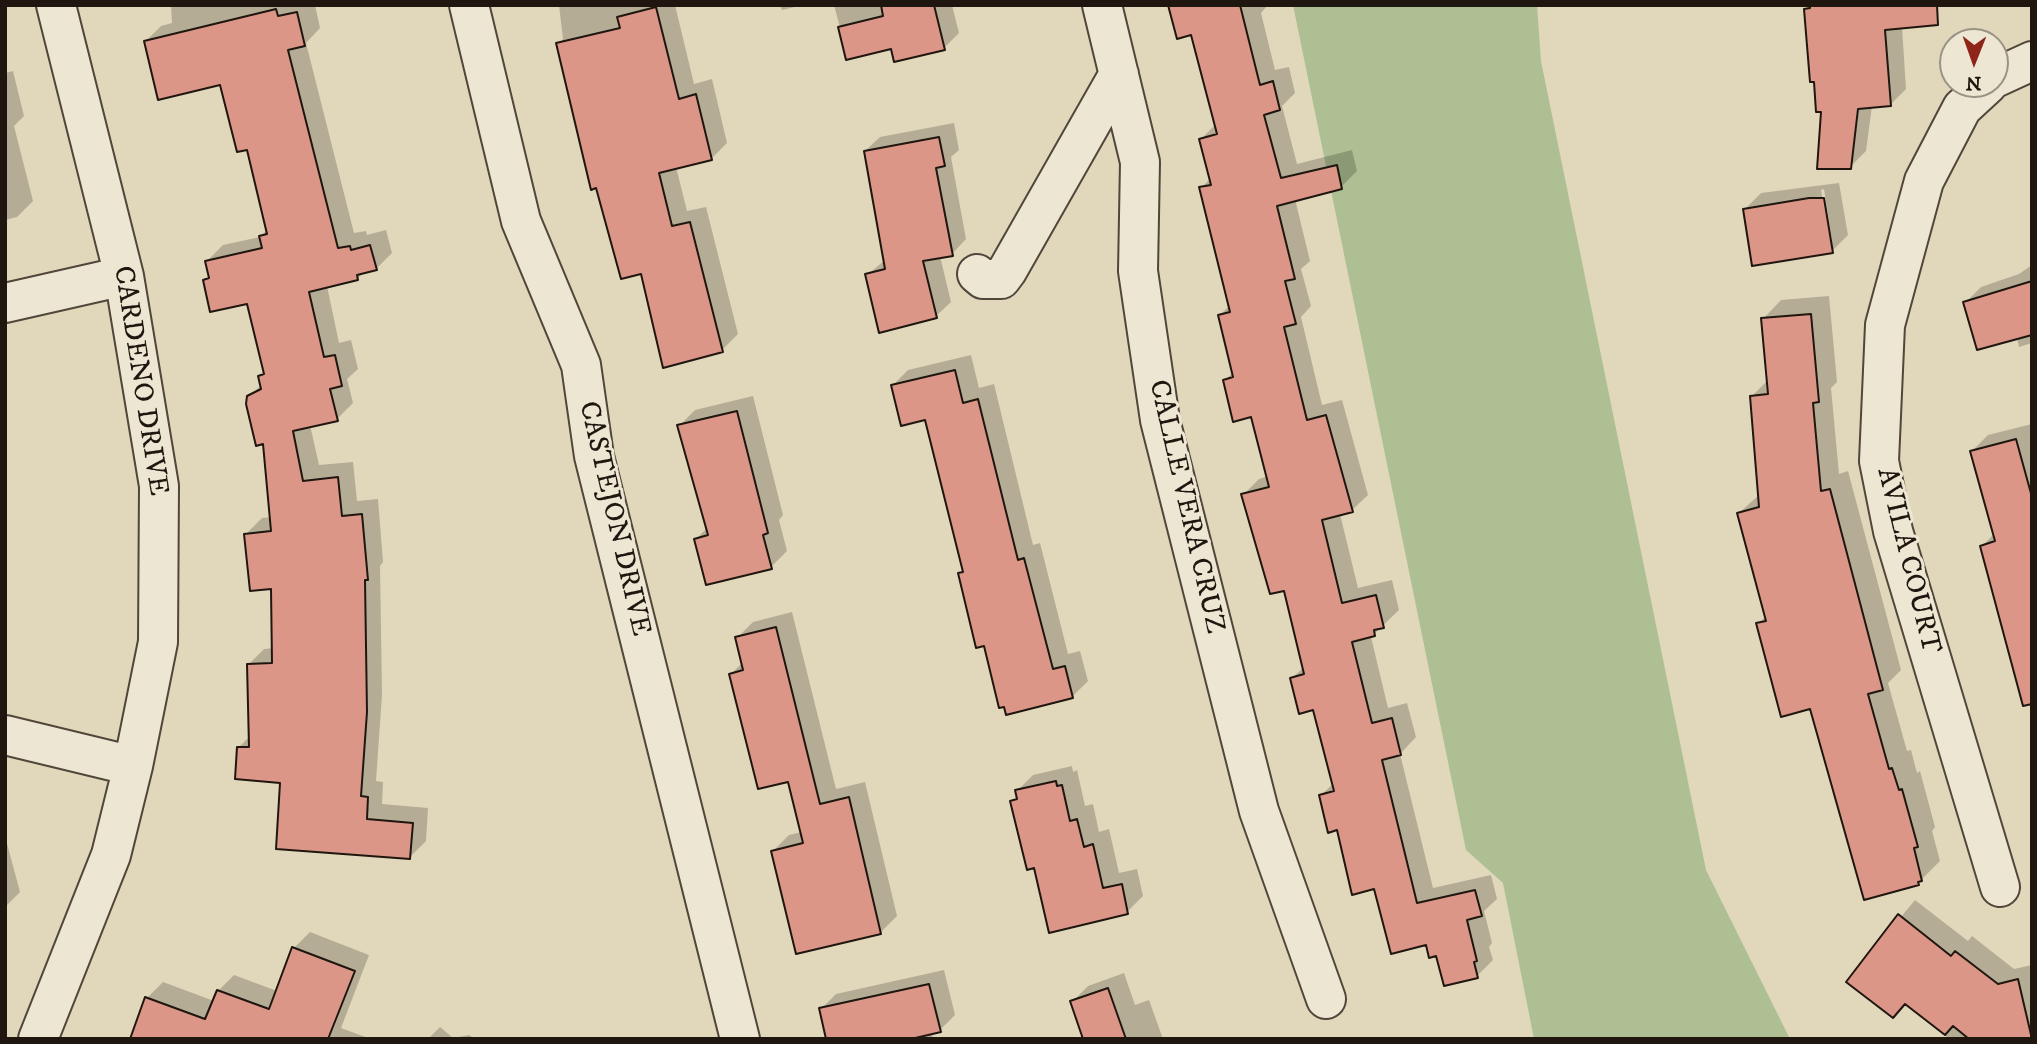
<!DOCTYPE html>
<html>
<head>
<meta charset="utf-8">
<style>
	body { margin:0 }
	#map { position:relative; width:2037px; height:1044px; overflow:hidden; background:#e1d8bb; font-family:"IM FELL DW Pica",serif }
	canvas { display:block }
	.frame { position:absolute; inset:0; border:7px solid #1f160f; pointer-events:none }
	.north { position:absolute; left:1939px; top:28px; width:70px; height:70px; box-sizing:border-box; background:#ece6d3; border:2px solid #9a9385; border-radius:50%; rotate:181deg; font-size:19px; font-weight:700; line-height:28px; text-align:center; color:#1f160f }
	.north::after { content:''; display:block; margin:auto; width:24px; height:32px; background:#8f2418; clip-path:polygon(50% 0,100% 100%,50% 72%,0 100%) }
</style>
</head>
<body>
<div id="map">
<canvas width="2037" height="1044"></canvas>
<div class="frame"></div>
<div class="north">N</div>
</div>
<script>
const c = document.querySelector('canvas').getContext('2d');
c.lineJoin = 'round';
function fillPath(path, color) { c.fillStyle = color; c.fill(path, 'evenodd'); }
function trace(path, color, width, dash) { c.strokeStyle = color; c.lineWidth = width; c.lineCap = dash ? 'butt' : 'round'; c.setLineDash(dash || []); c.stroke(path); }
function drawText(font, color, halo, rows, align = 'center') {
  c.font = font + ' "IM FELL DW Pica",serif'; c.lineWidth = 6; c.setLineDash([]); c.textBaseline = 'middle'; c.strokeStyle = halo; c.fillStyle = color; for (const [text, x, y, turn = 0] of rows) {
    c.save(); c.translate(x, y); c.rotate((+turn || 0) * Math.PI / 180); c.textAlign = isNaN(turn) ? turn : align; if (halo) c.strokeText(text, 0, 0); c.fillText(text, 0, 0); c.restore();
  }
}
fillPath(new Path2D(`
	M1293 5H1537L1541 61 1706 870 1790 1039H1534L1503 883 1466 850Z`), '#aec093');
fillPath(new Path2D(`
	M171 5H315L320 28 306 43 354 233 366 231 367 235 386 230 392 253 376 269 364 272 357 279 327 286 339 343 351 340 358 369 347 379 353 403 337 419 310 425 319 465 353 462 357 501 378 499 383 562 380 566 382 695 376 781 383 782 382 804 428 808 426 841 410 857 282 781 239 747 250 736 248 665 264 649 274 648 272 587 246 534 262 518 272 517 265 442 249 397 262 384 260 376 265 371 249 302 205 280 210 275 207 261 223 245 260 237 268 229 249 148 222 83 145 42 161 26 172 23Z
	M559 5H675L694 84 712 79 727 143 711 159 676 167 687 211 706 207 738 334 722 350 642 272 558 44 563 39Z
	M780 5H803L782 10Z
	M834 5H952L959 33 944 48 893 47 848 58Z
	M1170 5H1268L1261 13 1275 70 1289 67 1295 93 1282 106 1297 164 1352 150 1357 171 1341 187 1295 199 1310 261 1301 269 1311 306 1301 317 1322 405 1342 400 1368 495 1352 510 1340 514 1358 588 1392 580 1399 610 1371 637 1388 708 1407 703 1416 737 1400 754 1433 888 1491 875 1497 899 1484 911 1492 943 1489 947 1493 960 1477 976 1438 954 1375 887 1321 795 1334 783 1315 708 1292 678 1304 667 1285 589 1243 495 1259 479 1268 476 1252 415 1225 380 1234 372 1220 315 1230 305 1201 188 1211 178 1201 139 1216 124 1193 33Z
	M1809 5H1933L1902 27 1906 89 1890 105 1872 106 1866 151 1850 167 1823 110 1806 9Z
	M13 71 24 116 14 126 33 201 17 217 5 220V73Z
	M954 123 959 150 951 157 966 239 952 254 940 256 951 302 936 316 867 275 885 260 865 151 880 137Z
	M1839 183 1848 235 1832 251 1745 209 1761 193ZM1824 189 1832 241H1829L1821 190Z
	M2032 265V343L2019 347 2017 337 1965 303 1981 287 2019 274Z
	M1829 296 1837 382 1831 388 1839 474 1848 471 1901 670 1888 683 1907 751 1911 750 1917 773 1920 771 1935 827 1932 831 1940 861 1918 883 1758 624 1766 616 1739 513 1760 494 1751 397 1768 380 1763 319 1781 300Z
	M971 355 979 388 994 384 1033 545 1040 543 1068 654 1080 651 1088 681 1072 697 985 644 960 574 964 569 927 417 892 386 908 370Z
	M753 396 783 515 779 520 787 551 771 567 696 539 708 527 679 426 695 410Z
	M2032 424V653L1982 546 1994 534 1972 451 1988 435Z
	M792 612 836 789 865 782 897 916 881 932 798 952 773 851 789 835 802 832 790 780 731 674 743 662 737 638 753 622Z
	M1072 766 1073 772 1077 770 1085 806 1093 804 1099 832 1109 829 1119 873 1137 869 1143 896 1127 912 1035 866 1012 801 1018 795 1017 791 1033 775Z
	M5 836 20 892 5 907Z
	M1915 900 1968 941 1972 936 2014 969 2032 965V1036L1949 1039 1906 1002 1848 981Z
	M310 932 369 955 341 1028 371 1039H131L147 998 163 982 214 1001 218 991 234 975 277 991 294 948Z
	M944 970 955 1015 940 1030 931 1032 933 1039H828L821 1009 836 994Z
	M1124 973 1135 1005 1149 1000 1163 1039H1085L1072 1002 1088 986Z
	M440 1027 453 1038 469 1035 475 1039H428Z`), '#0003');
const building = new Path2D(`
	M881 5H934L945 50 894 62 891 49 846 60 838 27 883 16Z
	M1168 5H1240L1260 85 1273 81 1280 110 1264 115 1281 178 1337 165 1342 189 1277 206 1295 279 1285 281 1296 324 1284 327 1307 420 1326 415 1353 512 1322 520 1342 603 1376 595 1384 628 1374 630 1375 636 1352 642 1372 723 1392 718 1401 755 1382 760 1417 903 1475 890 1482 916 1467 920 1477 961 1474 962 1478 978 1444 986 1436 956 1429 958 1426 945 1391 954 1374 889 1352 895 1337 830 1328 833 1319 795 1334 791 1313 710 1299 714 1290 678 1304 674 1284 591 1270 594 1241 494 1269 487 1251 417 1233 422 1223 380 1233 377 1218 315 1230 312 1199 187 1211 185 1199 139 1217 134 1191 35 1177 39Z
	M1810 5H1937L1938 25 1885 30 1891 106 1858 109 1851 169H1817L1821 112H1816L1814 82H1810L1804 9 1810 8Z
	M656 7 679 99 696 94 712 160 659 173 672 226 690 222 723 352 663 368 641 274 621 279 596 188 591 190 556 43 620 28 617 17Z
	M276 9 278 16 297 12 305 46 288 50 338 248 350 246 351 250 370 245 377 270 357 275 358 280 309 292 324 357 335 355 342 386 330 389 338 421 293 431 303 481 338 477 342 516 362 514 368 580H365L367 712 361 796 368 797 367 819 413 823 410 859 276 849 280 783 235 779 237 747H249L247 664 272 663 271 589 250 591 244 534 271 531 263 444 256 446 246 404 247 396 261 389 258 376 264 374 247 304 210 312 203 280 209 278 205 261 262 248 259 236 267 234 247 150 237 152 220 85 158 100 144 41Z
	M939 137 945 166 936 168 953 256 923 261 937 318 879 333 865 274 885 269 864 151Z
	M1809 198H1824L1833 253 1752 266 1743 209Z
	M2032 281V335L1977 350 1963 302Z
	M1811 314 1819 402 1813 403 1821 491 1830 489 1883 690 1868 694 1889 769 1892 768 1899 790 1902 789 1918 847 1914 848 1922 881 1918 882 1919 885 1864 900 1810 709 1781 717 1756 623 1766 621 1737 513 1759 507 1750 396 1768 394 1761 318Z
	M955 370 963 403 978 399 1018 560 1024 558 1053 669 1065 666 1073 698 1006 715 1004 707 999 708 984 646 976 648 958 573 963 572 925 420 901 426 891 385Z
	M737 411 768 533 763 535 772 569 706 585 694 539 708 535 677 425Z
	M2016 439 2032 497V704L2023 706 1980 546 1995 541 1970 451Z
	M776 627 820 804 849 797 881 934 796 954 771 851 803 843 788 782 758 789 729 674 743 670 735 637Z
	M1056 781 1057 786 1062 785 1070 821 1077 819 1084 847 1093 844 1103 888 1122 884 1128 914 1049 933 1034 868 1027 870 1010 801 1017 799 1015 790Z
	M1898 914 1951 956 1955 951 1998 984 2018 979 2032 1039H1969L1953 1026 1945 1035 1905 1004 1893 1018 1846 982Z
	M292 947 355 971 328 1039H130L145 997 205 1019 217 990 269 1009Z
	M929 984 941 1032 911 1039H826L819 1008Z
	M1108 988 1126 1039H1083L1070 1001Z`);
fillPath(building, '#db9688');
trace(building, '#1f160f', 2);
const minor = new Path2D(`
	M469 5 521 221 581 365 594 456 740 1039
	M1102 5 1140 162 1138 271 1160 420 1259 811 1326 999
	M1995 78 2032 61
	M1988 84 1962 108 1924 181 1885 325 1879 461 1893 531 2000 887
	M977 274 983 279H1001L1007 271 1119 74
	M5 303 124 276
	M5 735 133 766
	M38 1039 111 855 133 766 158 642 159 486 124 276 56 5`);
trace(minor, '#50463a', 42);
trace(minor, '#ece6d3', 38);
drawText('28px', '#1f160f', '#ece6d3', [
	["CARDENO DRIVE",139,381,81],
	["CALLE VERA CRUZ",1185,507,77],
	["CASTEJON DRIVE",613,519,77],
	["AVILA COURT",1907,561,76]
]);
</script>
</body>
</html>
